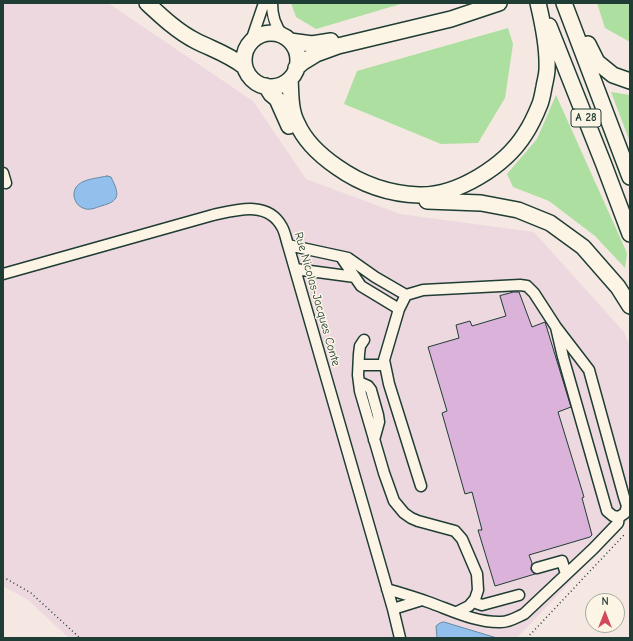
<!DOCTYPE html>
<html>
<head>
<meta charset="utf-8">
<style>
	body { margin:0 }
	#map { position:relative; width:633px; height:641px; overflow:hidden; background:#f5e8e3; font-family:"Comic Neue",sans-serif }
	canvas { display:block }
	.frame { position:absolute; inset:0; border:4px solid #1f3d34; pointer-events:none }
	.north { position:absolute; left:585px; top:593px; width:40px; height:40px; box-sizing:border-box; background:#fcf5e5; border:1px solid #a4ab9e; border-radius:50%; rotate:0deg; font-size:11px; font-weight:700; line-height:16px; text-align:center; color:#1f3d34 }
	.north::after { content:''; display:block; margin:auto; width:14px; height:18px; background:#d1495b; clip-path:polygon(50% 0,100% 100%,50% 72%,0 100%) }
</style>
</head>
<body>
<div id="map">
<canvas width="633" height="641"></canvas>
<div class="frame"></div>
<div class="north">N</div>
</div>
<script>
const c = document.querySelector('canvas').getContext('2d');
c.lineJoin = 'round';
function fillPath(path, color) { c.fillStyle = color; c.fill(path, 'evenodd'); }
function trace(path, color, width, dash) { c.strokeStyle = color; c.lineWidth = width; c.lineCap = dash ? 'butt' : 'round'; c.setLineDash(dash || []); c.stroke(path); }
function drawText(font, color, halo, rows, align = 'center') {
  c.font = font + ' "Comic Neue",sans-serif'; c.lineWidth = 3; c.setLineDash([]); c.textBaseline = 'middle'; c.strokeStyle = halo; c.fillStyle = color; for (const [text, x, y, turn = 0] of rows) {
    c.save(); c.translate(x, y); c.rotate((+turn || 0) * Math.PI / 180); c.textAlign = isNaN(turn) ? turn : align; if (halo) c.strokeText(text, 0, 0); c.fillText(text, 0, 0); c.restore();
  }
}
fillPath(new Path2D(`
	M3 3H108L253 101 306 179 400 214 534 232 624 332 630 346V518L517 638H69L28 600 3 586Z`), '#edd8e0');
fillPath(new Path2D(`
	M291 3H404L316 29 296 17Z
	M597 3H630V42L605 28Z
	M508 28 513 44 505 98 478 143 441 144 344 104 357 71Z
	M611 92 630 95V142Z
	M556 95 627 253 625 268 595 236 549 201 513 187 507 174 537 139Z`), '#addfa0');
const water = new Path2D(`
	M107 176 111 177C120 195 120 201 101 206 95 208 89 211 83 208 78 206 75 202 74 196 73 179 94 179 107 176Z
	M444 622 497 638H437L436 626 440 623Z`);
fillPath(water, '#92bfec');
trace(water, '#648ba2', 1);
const building = new Path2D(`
	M514 292H519L532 327 545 322 571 407 558 412 584 497 582 498 592 535 590 537 529 555 532 563 531 570 535 574 495 586 478 530H482L472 492 465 494 442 413 447 411 428 347 459 338 456 325 470 321 472 326 506 316 500 296Z`);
fillPath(building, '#dbb2d9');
trace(building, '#1f3d34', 1);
const minor = new Path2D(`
	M272 3C272 16 275 25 283 36
	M251 41 264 3
	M3 173 6 183
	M288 245 348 258 375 277 406 295
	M341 257 361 286 399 309
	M295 269 355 277
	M3 274 213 215C236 210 268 200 282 227 285 232 286 239 288 245L393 609 400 638
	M364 340 360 346 359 354 358 375 360 391 384 473 394 501 404 513 411 518 418 521 455 531 462 539 477 574 478 590 475 599 469 606 457 612
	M359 365H385
	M359 382 368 386 371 390 378 415 379 422 374 440
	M421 486 389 384 384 360 399 309 406 295 423 290 520 285 527 286 534 293 556 327 589 370 624 497 627 506 625 513 619 517 613 516 607 511 563 357 556 327
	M537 568 562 561 566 574
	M387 589C400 593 414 597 428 602 451 610 476 623 501 622 510 622 517 617 524 614L593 549 618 523 619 517
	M473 602 482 605 519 595
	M393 609 422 600`);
const highway = new Path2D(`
	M147 3C162 17 178 32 196 41 214 50 228 54 245 67
	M564 3 630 177
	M549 26 604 165 630 234
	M244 60a27 27 0 1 1 54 0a27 27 0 1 1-54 0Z
	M290 41 312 44 331 41
	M588 44 597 62 613 75 630 81
	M296 68 303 62 316 54 338 46 451 19 499 3
	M290 79C291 93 290 110 297 123 305 142 321 156 337 167 361 184 390 194 419 195 457 196 505 166 525 134 531 125 536 114 540 104 542 99 543 92 544 87 545 81 547 75 547 69 548 47 543 24 538 3
	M266 86 271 94 277 99 289 126
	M427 201 481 203 518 210 550 223 583 247 618 287 630 306`);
trace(minor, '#1f3d34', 13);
trace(highway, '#1f3d34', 18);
trace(new Path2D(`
	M3 577 31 593 80 638
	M527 638 624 535`), '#1f3d34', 1.5, [1, 3]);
trace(minor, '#fcf5e5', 10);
trace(highway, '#fcf5e5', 15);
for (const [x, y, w] of [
	[586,118,30]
]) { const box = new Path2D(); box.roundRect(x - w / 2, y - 9, w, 18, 3); c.fillStyle = '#fcf5e5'; c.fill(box); trace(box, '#1f3d34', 1); }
drawText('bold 11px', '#1f3d34', null, [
	["A 28",586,118]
]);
drawText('12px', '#1f3d34', '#fcf5e5', [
	["Rue Nicolas-Jacques Conte",317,299,74]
]);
</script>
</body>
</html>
